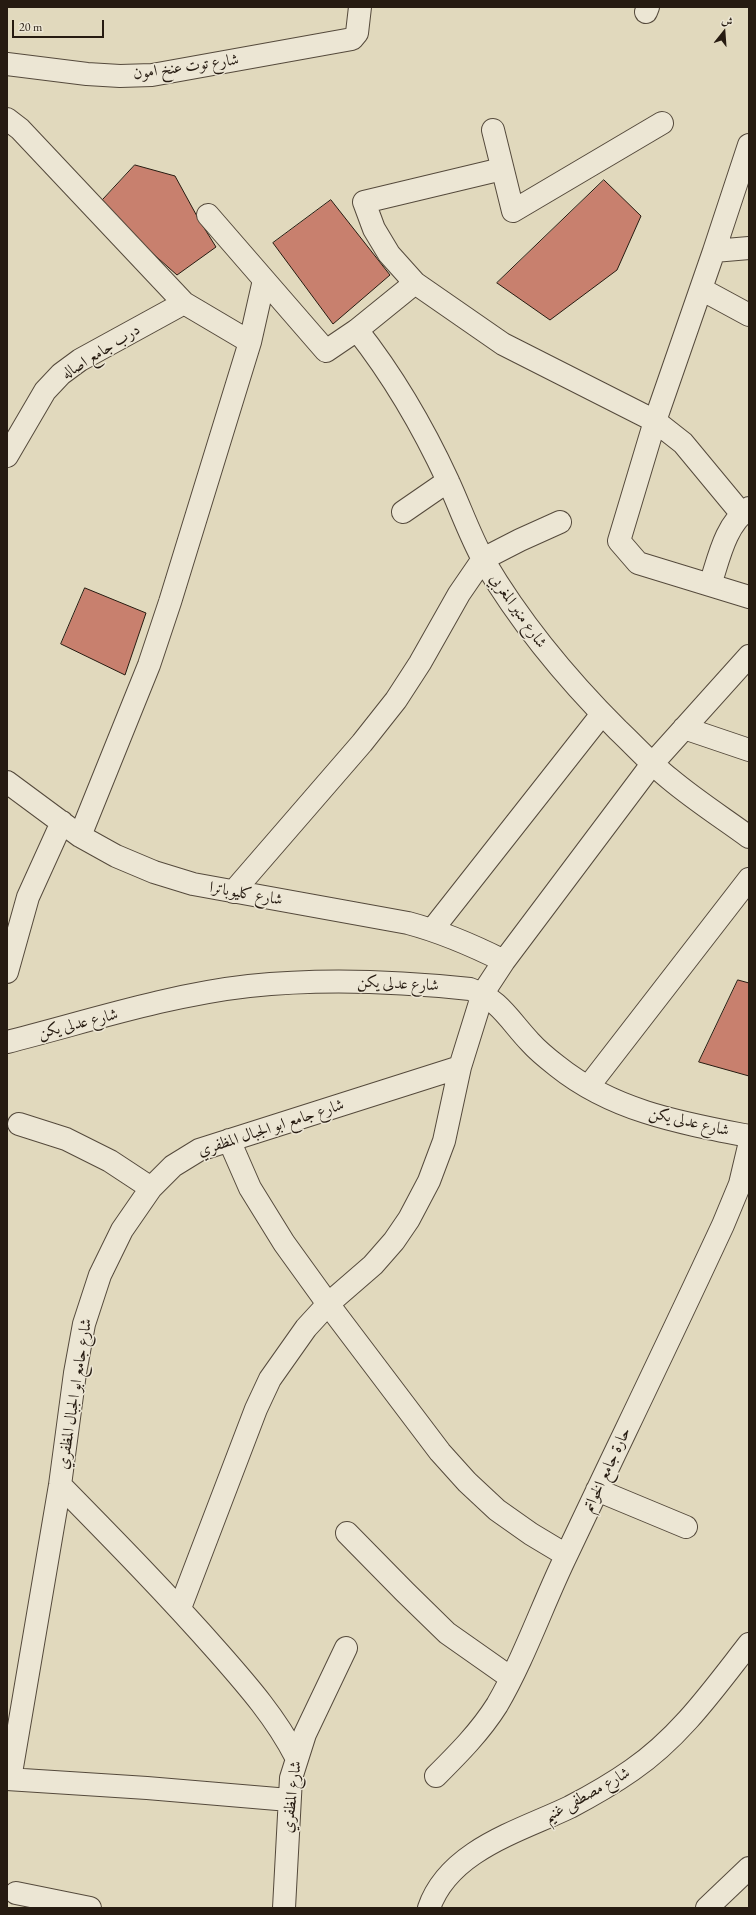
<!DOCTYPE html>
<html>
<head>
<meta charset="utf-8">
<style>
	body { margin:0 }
	#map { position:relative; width:756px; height:1915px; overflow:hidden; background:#e1d9bd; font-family:"EB Garamond",Amiri,serif }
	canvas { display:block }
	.frame { position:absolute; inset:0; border:8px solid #261b11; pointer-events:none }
	.north { position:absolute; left:704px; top:12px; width:40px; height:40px; -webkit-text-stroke:3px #ece6d4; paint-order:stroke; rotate:17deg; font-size:11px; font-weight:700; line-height:16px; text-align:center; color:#261b11 }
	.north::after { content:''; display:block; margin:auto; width:14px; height:18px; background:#261b11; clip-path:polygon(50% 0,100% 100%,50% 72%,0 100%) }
	.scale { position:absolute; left:12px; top:20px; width:92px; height:18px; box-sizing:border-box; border:2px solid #261b11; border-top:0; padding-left:5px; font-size:12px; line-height:14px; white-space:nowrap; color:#261b11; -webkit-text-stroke:3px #ece6d4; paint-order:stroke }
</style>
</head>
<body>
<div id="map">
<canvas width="756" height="1915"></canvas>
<div class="frame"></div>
<div class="north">ش</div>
<div class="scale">20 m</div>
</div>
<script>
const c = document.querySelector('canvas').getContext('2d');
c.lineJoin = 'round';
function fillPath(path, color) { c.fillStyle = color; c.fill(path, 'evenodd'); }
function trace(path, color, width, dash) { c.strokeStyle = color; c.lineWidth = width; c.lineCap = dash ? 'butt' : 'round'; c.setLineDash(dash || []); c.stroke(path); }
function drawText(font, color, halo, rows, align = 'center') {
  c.font = font + ' "EB Garamond",Amiri,serif'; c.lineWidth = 3; c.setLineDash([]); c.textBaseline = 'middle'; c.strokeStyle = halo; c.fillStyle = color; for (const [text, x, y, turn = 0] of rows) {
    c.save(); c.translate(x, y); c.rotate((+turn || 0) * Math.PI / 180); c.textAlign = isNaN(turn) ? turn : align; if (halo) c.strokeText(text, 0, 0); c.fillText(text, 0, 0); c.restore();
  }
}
const building = new Path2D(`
	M135 165 175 176 198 218 216 247 177 275 98 205Z
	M604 180 641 216 617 270 550 320 497 283Z
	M331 200 390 275 333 324 273 243Z
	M85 588 146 613 125 675 61 644Z
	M738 980 749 983V1076L699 1062Z`);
fillPath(building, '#c8806e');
trace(building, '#261b11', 1);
const minor = new Path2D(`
	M646 12 648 7
	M7 64 87 74 120 76 152 75 352 39 357 33 360 7
	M7 119 20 129 184 303 250 342
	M493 130 513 211 662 123
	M502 169 364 202 374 229 389 254 415 283 503 344 655 421 619 541 638 563 749 597
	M208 215 326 351 357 330 415 283
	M714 251 749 145
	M701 289 749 315
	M357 330C394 377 423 427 448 481 460 507 470 536 484 561 521 624 566 678 618 730 635 746 651 764 670 779 695 800 723 818 749 837
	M7 456 45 391 61 374 80 360 184 303
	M403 512 448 481
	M741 513 683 443 655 421 714 251 749 248
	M710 585C719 558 725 525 749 508
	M684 728 749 750
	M7 782 80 836 116 856 154 872 193 884 408 923C442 932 472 945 504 961
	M80 836 149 665 170 602 250 342 264 280
	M233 892 362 743 396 700 420 663 459 594 483 559 520 540 560 522
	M432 930 602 714
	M7 972 28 897 62 822
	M7 1042C86 1022 168 995 249 986 323 978 396 981 470 989 499 999 510 1021 530 1042 538 1051 548 1059 557 1066 613 1111 681 1123 749 1136
	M588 1087 749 879
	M19 1124 66 1139 110 1161 151 1188
	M229 1140 250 1188 284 1243 328 1304 440 1452 467 1482 497 1510 531 1534 566 1555
	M60 1485C114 1540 168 1595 219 1653 248 1686 276 1718 296 1757
	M597 1490 686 1527
	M347 1533 405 1592 447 1633 511 1678
	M180 1608 256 1409 270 1379 306 1328 328 1304 373 1265 394 1241 409 1219 429 1181 444 1141 460 1067 483 993 504 961 652 764 749 656
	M436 1776C458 1754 480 1732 497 1705 525 1657 543 1603 567 1554 619 1444 672 1335 723 1225L740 1184 749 1146
	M7 1779 147 1788 289 1800
	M10 1779 60 1485 75 1373 84 1324 100 1275 122 1230 151 1188 173 1166 199 1150 460 1067
	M16 1893 90 1908
	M284 1908 291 1778 305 1734 346 1648
	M707 1908 749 1868`);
const tertiary = new Path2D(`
	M429 1908C449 1850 520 1831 570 1807 591 1796 612 1784 632 1770 680 1737 713 1690 749 1644`);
trace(minor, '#554a3c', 24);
trace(tertiary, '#554a3c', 24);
trace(minor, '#ece6d4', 22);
trace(tertiary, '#ece6d4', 22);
drawText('16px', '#261b11', '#ece6d4', [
	["شارع توت عنخ امون",186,67,-8],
	["درب جامع اصاله",101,352,-32],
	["شارع منير المغربي",518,611,55],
	["شارع كليوباترا",246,894,10],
	["شارع عدلى يكن",398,984,3],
	["شارع عدلى يكن",78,1024,-14],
	["شارع عدلى يكن",689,1122,13],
	["شارع جامع ابو الجبال المظفري",271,1128,-18],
	["شارع جامع ابو الجبال المظفري",75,1394,-81],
	["حارة جامع الخواتم",607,1470,-65],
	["شارع مصطفى غنيم",587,1795,-29],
	["شارع المظفري",292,1797,-83]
]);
</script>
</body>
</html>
